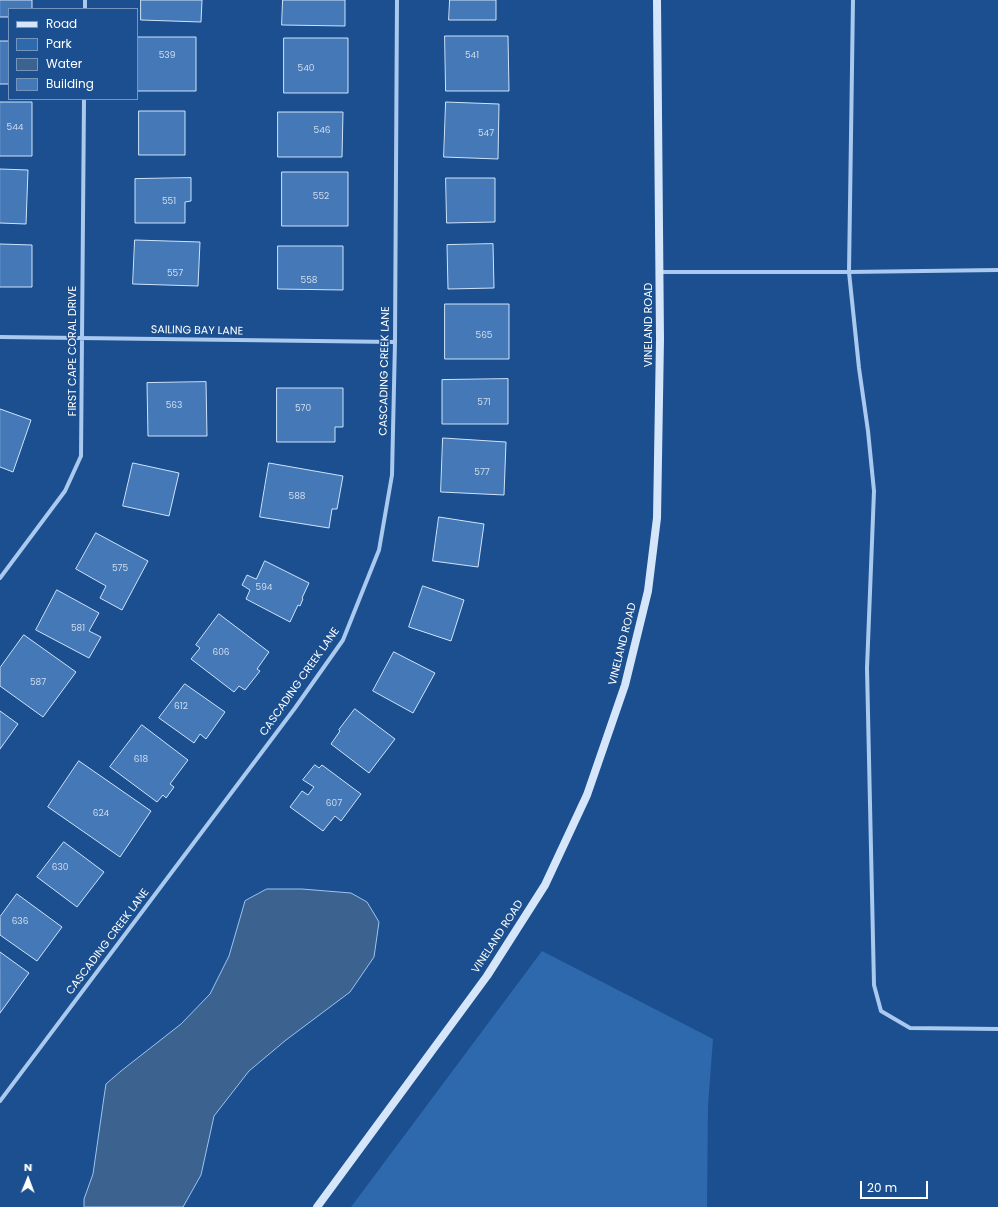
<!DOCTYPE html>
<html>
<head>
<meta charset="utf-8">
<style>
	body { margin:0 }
	#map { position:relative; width:998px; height:1207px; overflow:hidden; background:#1b4f8f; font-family:Poppins,sans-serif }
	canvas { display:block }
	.legend { position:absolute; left:8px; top:8px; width:130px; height:92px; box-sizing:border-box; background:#1b4f8f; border:1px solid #7695bc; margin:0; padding:5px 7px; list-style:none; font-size:12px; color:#fff }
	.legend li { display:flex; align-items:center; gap:8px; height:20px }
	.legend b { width:20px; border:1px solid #7695bc }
	.north { position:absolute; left:8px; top:1159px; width:40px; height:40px; -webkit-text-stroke:3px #1b4f8f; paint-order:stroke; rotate:1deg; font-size:11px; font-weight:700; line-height:16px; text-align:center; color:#fff }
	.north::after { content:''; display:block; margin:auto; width:14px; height:18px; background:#fff; clip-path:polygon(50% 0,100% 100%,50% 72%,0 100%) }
	.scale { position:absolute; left:860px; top:1181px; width:68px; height:18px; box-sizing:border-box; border:2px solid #fff; border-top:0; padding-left:5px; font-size:12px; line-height:14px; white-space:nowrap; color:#fff; -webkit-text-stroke:3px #1b4f8f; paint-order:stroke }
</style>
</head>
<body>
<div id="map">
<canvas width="998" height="1207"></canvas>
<ul class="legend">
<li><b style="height:5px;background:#d6e6fa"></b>Road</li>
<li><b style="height:11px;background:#2e69ad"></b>Park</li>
<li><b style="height:11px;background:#3c6290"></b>Water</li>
<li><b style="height:11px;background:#4478b7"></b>Building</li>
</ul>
<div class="north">N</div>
<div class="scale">20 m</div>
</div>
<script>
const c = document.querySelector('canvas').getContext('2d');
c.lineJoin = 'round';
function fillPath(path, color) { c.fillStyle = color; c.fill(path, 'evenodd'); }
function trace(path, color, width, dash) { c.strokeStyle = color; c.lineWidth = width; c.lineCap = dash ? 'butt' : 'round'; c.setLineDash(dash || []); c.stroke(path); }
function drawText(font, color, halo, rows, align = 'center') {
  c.font = font + ' Poppins,sans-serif'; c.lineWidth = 3; c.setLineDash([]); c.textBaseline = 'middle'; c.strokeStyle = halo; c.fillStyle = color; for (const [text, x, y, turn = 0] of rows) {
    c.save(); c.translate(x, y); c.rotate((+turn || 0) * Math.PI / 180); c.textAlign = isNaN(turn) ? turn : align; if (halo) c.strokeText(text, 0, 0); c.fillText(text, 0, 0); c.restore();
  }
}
fillPath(new Path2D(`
	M542 951 713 1039 708 1106 707 1207H351Z`), '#2e69ad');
const water = new Path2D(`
	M267 889H302L351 893 367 902 379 922 374 957 350 992 286 1040 249 1071 214 1116 201 1175 183 1207H84V1199L93 1174 104 1097 106 1084 121 1071 181 1024 210 994 229 956 245 901Z`);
fillPath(water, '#3c6290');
trace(water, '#9cc4f0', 1);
const building = new Path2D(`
	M0 0H32V9H9V17H0Z
	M141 0H202L201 22 141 20Z
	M283 0H345V26L282 25Z
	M450 0H496V20H449Z
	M445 36H508L509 91H446Z
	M137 37H196V91H137Z
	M284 38H348V93H284Z
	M0 41H9V84H0Z
	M0 102H32V156H0Z
	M446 102 499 104 498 159 444 157Z
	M139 111H185V155H139Z
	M278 112H343L342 157H278Z
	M0 169 28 170 26 224 0 223Z
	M282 172H348V226H282Z
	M191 178V201L185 202V223H135V179Z
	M446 178H495V222L447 223Z
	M135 240 200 242 198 286 133 284Z
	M0 244 32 245V287H0Z
	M493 244 494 288 448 289 447 245Z
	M278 246H343V290L278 289Z
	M445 304H509V359H445Z
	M508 379V424H442V380Z
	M206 382 207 436H148L147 383Z
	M277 388H343V427H335V442H277Z
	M0 409 31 420 13 472 0 467Z
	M443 438 506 442 504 495 441 492Z
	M133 463 179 473 169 516 123 506Z
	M269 463 343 476 337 509H332L329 528 260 517Z
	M439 517 484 524 478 567 433 561Z
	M96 533 148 561 122 610 100 598 106 586 76 569Z
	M265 561 309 583 302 598 303 599 300 606 298 605 290 622 246 599 250 590 242 585 247 575 256 579Z
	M423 586 464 600 451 641 409 627Z
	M57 590 99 613 89 631 101 637 89 658 36 630Z
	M219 614 269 652 257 669 260 671 245 690 239 686 234 692 191 659 200 648 196 645Z
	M24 635 76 672 43 717 0 686V668Z
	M394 652 435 673 413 713 373 691Z
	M185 684 225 712 206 739 200 734 194 743 159 718Z
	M355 709 395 739 369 773 331 744 340 731 339 730Z
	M0 711 18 724 0 749Z
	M142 725 188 760 170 784 174 787 166 798 163 795 157 802 110 767Z
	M79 761 151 811 120 857 48 807Z
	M315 765 319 768 322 765 361 794 341 821 335 816 323 831 290 807 302 791 308 795 314 787 303 780Z
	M64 842 104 872 77 907 37 877Z
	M17 894 62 927 37 961 0 935V917Z
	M0 952 29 973 0 1013Z`);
fillPath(building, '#4478b7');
trace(building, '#cfe3fa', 1);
trace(new Path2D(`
	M853 0 849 272 859 368 868 431 874 491 867 668 874 985 881 1011 910 1028 998 1029
	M85 9V0
	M660 272H849L998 270
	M0 337 395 342
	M0 578 65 491 81 456 84 99
	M0 1101 295 708 343 640 379 550 392 475 395 342 397 0`), '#a9c9ee', 4);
trace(new Path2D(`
	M317 1207 487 976 545 885 587 795 625 685 648 591 657 518 660 339 657 0`), '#d6e6fa', 8);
drawText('9px', '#d0dded', null, [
	["539",167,56],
	["541",472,56],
	["540",306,69],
	["544",15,128],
	["546",322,131],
	["547",486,134],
	["552",321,197],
	["551",169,202],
	["557",175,274],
	["558",309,281],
	["565",484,336],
	["571",484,403],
	["563",174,406],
	["570",303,409],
	["577",482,473],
	["588",297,497],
	["575",120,569],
	["594",264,588],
	["581",78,629],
	["606",221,653],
	["587",38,683],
	["612",181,707],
	["618",141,760],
	["607",334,804],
	["624",101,814],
	["630",60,868],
	["636",20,922]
]);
drawText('11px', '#fff', '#1b4f8f', [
	["VINELAND ROAD",649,325,-90],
	["SAILING BAY LANE",197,331,1],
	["FIRST CAPE CORAL DRIVE",73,351,-90],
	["CASCADING CREEK LANE",385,371,-89],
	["VINELAND ROAD",623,644,-76],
	["CASCADING CREEK LANE",300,682,-55],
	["VINELAND ROAD",498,937,-57],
	["CASCADING CREEK LANE",108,942,-53]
]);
</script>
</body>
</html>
